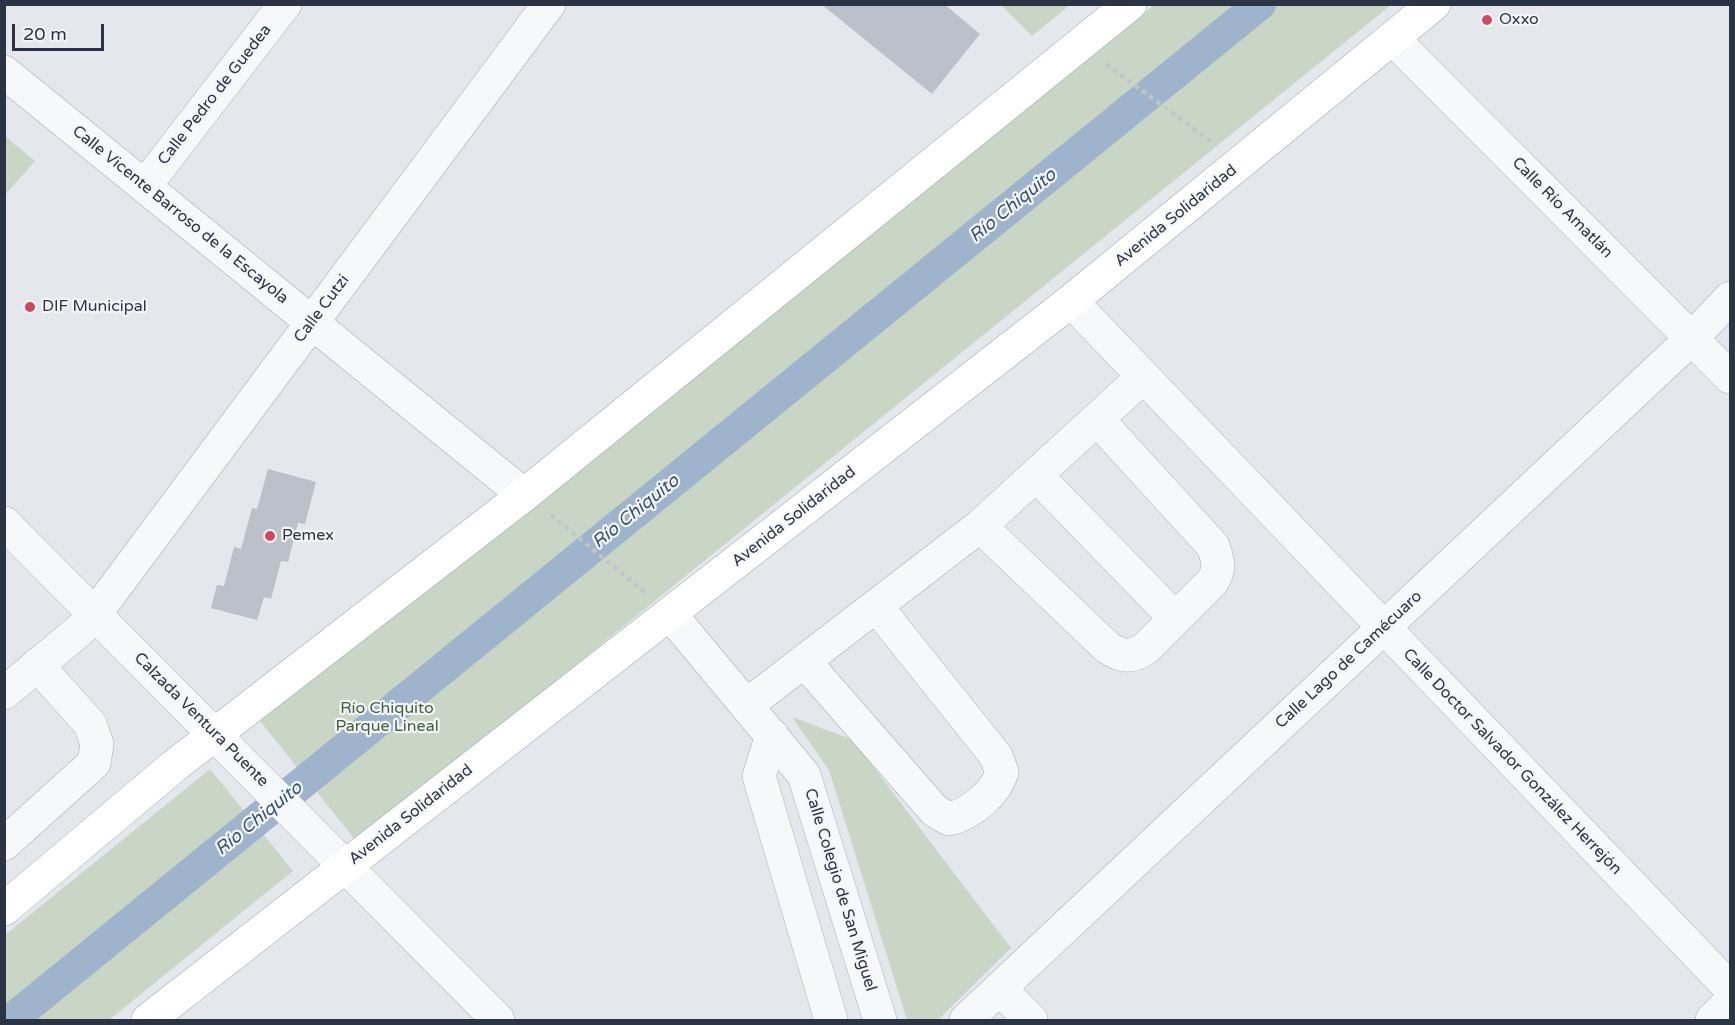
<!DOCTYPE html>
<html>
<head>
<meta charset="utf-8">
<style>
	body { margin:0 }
	#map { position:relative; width:1735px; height:1025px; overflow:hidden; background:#e4e7ec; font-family:"Varela Round",sans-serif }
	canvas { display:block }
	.frame { position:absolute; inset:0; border:6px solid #2b3445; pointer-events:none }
	.scale { position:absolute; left:12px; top:24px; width:92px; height:27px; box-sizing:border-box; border:3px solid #2b3445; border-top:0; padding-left:8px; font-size:18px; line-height:21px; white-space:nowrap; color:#2b3445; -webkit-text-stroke:4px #f4f6f9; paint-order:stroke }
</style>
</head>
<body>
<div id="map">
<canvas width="1735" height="1025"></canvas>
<div class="frame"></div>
<div class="scale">20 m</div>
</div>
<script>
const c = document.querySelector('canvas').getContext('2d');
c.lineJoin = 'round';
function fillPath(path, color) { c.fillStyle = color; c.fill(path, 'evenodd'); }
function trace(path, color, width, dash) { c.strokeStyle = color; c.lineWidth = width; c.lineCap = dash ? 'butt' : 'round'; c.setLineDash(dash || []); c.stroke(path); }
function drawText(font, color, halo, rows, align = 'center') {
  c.font = font + ' "Varela Round",sans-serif'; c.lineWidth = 4.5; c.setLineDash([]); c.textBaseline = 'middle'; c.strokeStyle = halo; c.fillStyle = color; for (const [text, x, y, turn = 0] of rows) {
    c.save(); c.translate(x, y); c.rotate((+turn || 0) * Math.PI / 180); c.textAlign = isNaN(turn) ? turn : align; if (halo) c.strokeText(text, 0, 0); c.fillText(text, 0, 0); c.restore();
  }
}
fillPath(new Path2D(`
	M1001 5H1070L1032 36Z
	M1154 5H1391L357 842 260 721Z
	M5 136 35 161 5 195Z
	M792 717 853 740 1011 948 938 1020H907L829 770Z
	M210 769 293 871 109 1020H5V935Z`), '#c9d6c5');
trace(new Path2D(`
	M11 1020 1260 4`), '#9fb4cc', 32);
fillPath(new Path2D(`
	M821 4H944L980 34 932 94Z
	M268 469 316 482 305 524 298 523 288 562 281 561 271 599 264 597 257 620 211 608 217 585 224 586 234 547 241 549 252 508 257 509Z`), '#bbc0ca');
const minor = new Path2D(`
	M1393 39 1730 377
	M4 72 524 495
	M145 186 285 4
	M1071 301 1730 988
	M1097 419 1213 546C1218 560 1221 569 1212 582L1145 649C1130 658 1122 657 1107 647L980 526 1143 377
	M1036 475 1175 618
	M4 523 498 1020
	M670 614 804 775 880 1020
	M804 661 935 811 949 819C971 814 996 793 1002 772L996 756 876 606
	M4 693 80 630 95 614 549 4
	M747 705 980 526
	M772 735 759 776 831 1020
	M4 844 94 763 97 744 90 724 37 665
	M1001 990 1031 1020
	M966 1020 1692 338 1730 298
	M1712 1020 1730 1002`);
const major = new Path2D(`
	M4 909 174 766 524 495 1130 4
	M148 1020 1071 301 1434 4`);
trace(minor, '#a9aeb7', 34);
trace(major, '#a3abb8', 34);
trace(new Path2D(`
	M1106 64 1213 143
	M551 515 647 594`), '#c2c5cb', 4, [4.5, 4.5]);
trace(minor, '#f7f8fa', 33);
trace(major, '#fff', 33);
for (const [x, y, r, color] of [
	[1487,20,6,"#d1495b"],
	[30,307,6,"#d1495b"],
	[270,536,6,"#d1495b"]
]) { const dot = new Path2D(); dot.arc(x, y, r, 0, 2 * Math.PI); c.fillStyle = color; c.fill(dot); trace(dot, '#f4f6f9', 2); }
drawText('16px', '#2b3445', '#f4f6f9', [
	["Oxxo",1499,20],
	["DIF Municipal",42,307],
	["Pemex",282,536]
], 'left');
drawText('16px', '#2b3445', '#f4f6f9', [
	["Calle Pedro de Guedea",215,95,-52],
	["Calle Río Amatlán",1562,208,45],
	["Calle Vicente Barroso de la Escayola",180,215,39],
	["Avenida Solidaridad",1176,216,-39],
	["Calle Cutzi",322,309,-53],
	["Avenida Solidaridad",794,517,-38],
	["Calle Lago de Camécuaro",1349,660,-43],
	["Calzada Ventura Puente",201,720,45],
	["Calle Doctor Salvador González Herrejón",1512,762,46],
	["Avenida Solidaridad",411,815,-38],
	["Calle Colegio de San Miguel",840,890,73]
]);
drawText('16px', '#3f6138', '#f4f6f9', [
	["Río Chiquito",387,709],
	["Parque Lineal",387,727]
]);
drawText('italic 18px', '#34527a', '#f4f6f9', [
	["Río Chiquito",1013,206,-39],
	["Río Chiquito",636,512,-39],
	["Río Chiquito",259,819,-39]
]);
</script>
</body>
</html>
